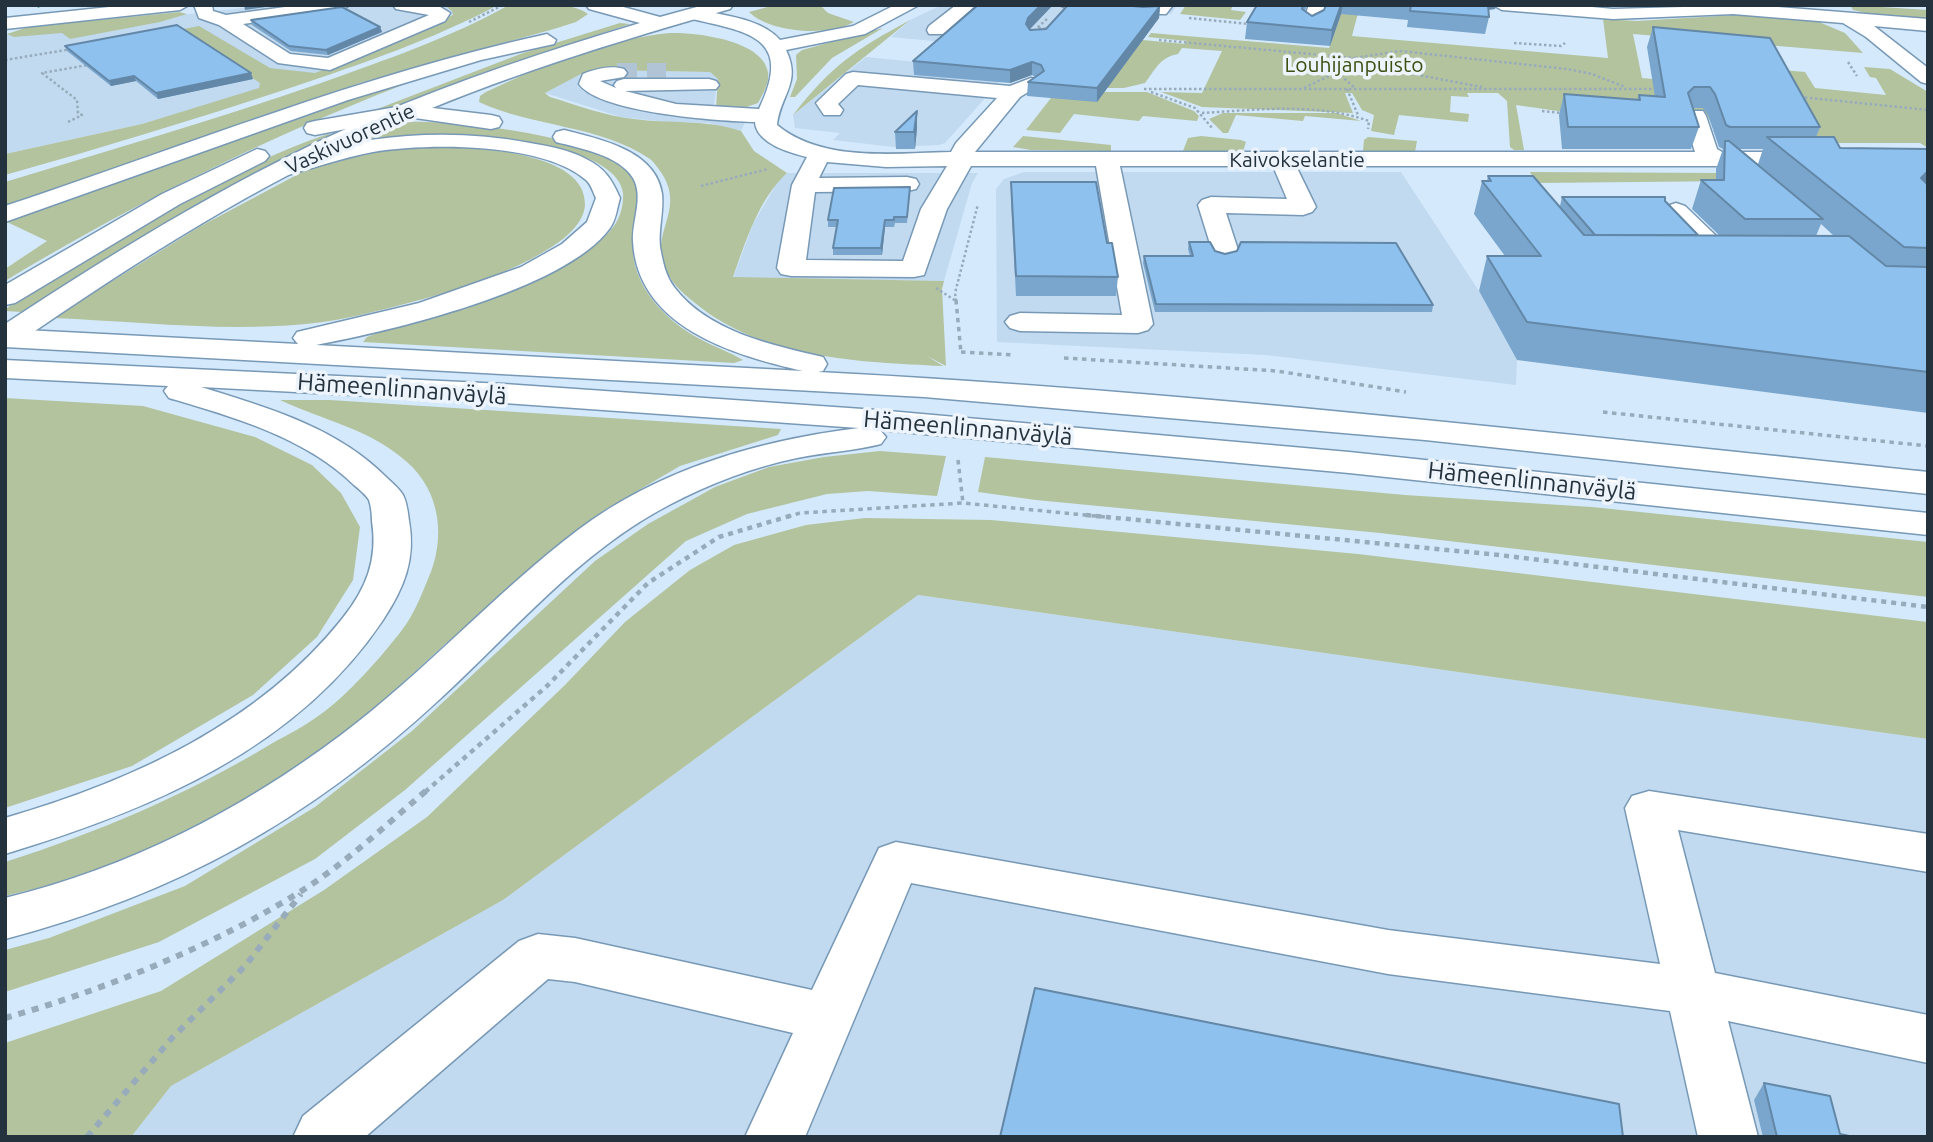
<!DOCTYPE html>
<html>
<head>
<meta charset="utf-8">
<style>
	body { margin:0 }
	#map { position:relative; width:1933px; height:1142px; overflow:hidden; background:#d4e9fc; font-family:Ubuntu,sans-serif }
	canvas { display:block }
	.frame { position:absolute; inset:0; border:7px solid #24323e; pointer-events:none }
</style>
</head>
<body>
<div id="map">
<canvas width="1933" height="1142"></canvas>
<div class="frame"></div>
</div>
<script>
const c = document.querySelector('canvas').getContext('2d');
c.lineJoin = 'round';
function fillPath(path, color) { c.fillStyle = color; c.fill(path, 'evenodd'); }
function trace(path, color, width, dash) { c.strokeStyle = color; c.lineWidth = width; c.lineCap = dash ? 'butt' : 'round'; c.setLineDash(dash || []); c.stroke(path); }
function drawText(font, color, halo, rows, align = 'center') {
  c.font = font + ' Ubuntu,sans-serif'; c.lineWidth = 7; c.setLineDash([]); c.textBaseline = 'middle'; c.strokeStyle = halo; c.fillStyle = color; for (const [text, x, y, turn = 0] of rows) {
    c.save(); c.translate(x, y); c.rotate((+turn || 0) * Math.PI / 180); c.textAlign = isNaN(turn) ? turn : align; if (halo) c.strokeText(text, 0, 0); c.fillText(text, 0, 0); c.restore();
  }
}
fillPath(new Path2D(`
	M271 5H444L452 11 453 15 315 73 142 124 5 154V34Z
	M942 5H1177L1171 14 1156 13 1049 52 891 37 910 20Z
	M866 57 1009 71 963 123 945 143 939 145 894 147 833 140 840 133 795 128 793 115Z
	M598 70 710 72 718 79 714 105 738 110 752 107 741 131 708 123 667 122 621 117 545 93 581 74Z
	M1024 172H1401L1479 291 1517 360 1516 385 1266 355 997 342 996 189 1004 179Z
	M787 173H978L972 183 944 281 733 278 753 224 777 183Z
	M918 595 1928 739V1137H131L171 1086 503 900Z`), '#c1daf0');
fillPath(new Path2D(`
	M444 5H498C432 40 361 64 290 88 196 119 101 148 5 175V154L142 124 259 88 260 83 178 30 199 26 270 68 315 73 453 15 452 11Z
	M509 5C531 5 571 0 588 14L576 22 554 29 363 82 5 206V182C111 150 217 119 321 83 385 60 450 38 509 5Z
	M775 5H820L828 13 854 22C829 37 770 33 749 12Z
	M1186 5H1233L1231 10 1246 12 1240 20 1180 14Z
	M1344 5H1360L1352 36 1608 58 1603 19 1637 21 1736 15 1819 22 1845 33 1863 53 1633 34 1642 78 1720 85 1737 66 1805 72 1815 88 1886 95 1876 78 1870 77 1864 67 1890 69 1928 92V148L1920 143H1834L1712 125 1707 115 1627 108 1565 112 1516 105 1524 150H1514L1510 147 1507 101 1498 93H1467L1469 97 1451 96 1450 112 1469 114 1468 122 1399 115 1394 135 1371 131 1374 115 1362 110 1352 93H1345L1353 113 1202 107 1161 92 1202 93 1222 51 1182 48 1178 54C1160 57 1155 70 1145 83L1124 88H1094L1079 34 1185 44 1187 41 1148 37 1151 33 1329 48Z
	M1850 5 1928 10V20L1874 15 1853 10Z
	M179 12 187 14 160 22 70 39 62 33 14 37 7 34 28 27Z
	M910 20 793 115C832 65 855 50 910 20Z
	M620 23 630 24 482 73 389 111H372L523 53Z
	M883 28 832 58 795 97H790L797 79 796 55 802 50Z
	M670 33C695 32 763 40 768 72 770 82 763 94 758 103L738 110 716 107 718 79 710 72 598 70 581 74 545 93 550 97C577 105 605 116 634 119 670 124 706 119 741 131L754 151 787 173C758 200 746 241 733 277L944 281 942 289 946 366 927 356 943 366C859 362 763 359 695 303 681 292 668 280 663 262 653 230 686 207 660 171 657 167 654 162 650 159 600 125 533 127 479 102L480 96 486 92C543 65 607 39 670 33Z
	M434 73C284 129 143 198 5 281V269L47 241 5 221 129 179 309 111Z
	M1097 92H1147L1194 111 1199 116 1197 121 1143 116 1139 121 1074 114 1060 133 1026 130 1051 98Z
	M1223 113H1337L1361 121 1305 116 1303 121 1236 115 1228 133H1223L1209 119Z
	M404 122C452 120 612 134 635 182 645 203 634 223 633 244 631 286 666 321 700 339 714 347 730 352 743 360L734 363 363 342 367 337C422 316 477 299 531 276 557 265 589 254 609 232 619 222 624 207 623 193 618 148 498 135 462 136 430 136 399 139 367 141L376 132Z
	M328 134 331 135C224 188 122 247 22 312L5 311C15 297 43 286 58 276 140 226 237 164 328 134Z
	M1023 136 1111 145V151L1031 150 1013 147Z
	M1201 136 1241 140 1246 142 1243 151H1183L1188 138Z
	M1368 137 1417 141 1415 152 1363 151 1364 140Z
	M441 146C478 148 587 152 585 205 584 223 565 239 550 248 501 280 422 300 365 314 267 338 154 322 53 318L199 227 306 170 378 151Z
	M1530 172 1725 173 1737 181 1536 183Z
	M5 398 143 406 255 437 312 465 341 493 360 527 353 580 317 637 253 695 132 766 5 808Z
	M280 400H330L781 429 778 435 680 466 603 511 444 645 337 743 221 815 142 854 46 886 5 896V862C99 832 186 795 271 744 287 735 305 726 321 714 346 697 383 655 402 630 413 616 421 596 428 579 446 539 441 492 407 462 369 428 324 421 280 400Z
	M880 451 946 456 937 496 868 491 827 494 747 514 686 541 405 790 315 859 159 942 5 992V950L49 938 185 886 315 807 412 731 595 561 648 524 715 487 769 467 824 457Z
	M985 457 1405 495 1592 507 1928 542V597L1380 533 1036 500 978 492Z
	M865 518 991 520 1358 554 1928 622V739L918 595 503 900 171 1086 131 1137H5V1043L161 991 324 890 427 817 565 685 625 622 690 570 734 545 806 525Z`), '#b3c39e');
fillPath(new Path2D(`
	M36 5H45L38 8Z`), '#62a19e');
trace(new Path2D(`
	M617 73H666`), '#b1c4d6', 20, [20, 10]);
const minor = new Path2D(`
	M194 5H212L213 11 226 15 300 5H350L341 10 243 24 290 54 328 58 429 15 396 9 393 5H437L450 13 445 21 330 70 278 63 219 25 199 18Z
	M895 5H919L865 34 786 50C802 83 780 95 777 125 823 163 896 153 951 152L956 143 997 98 858 85 838 104 843 110 840 115H824L816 103 846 74 853 72 1010 86 1031 78 1038 80 1041 84 1020 97 975 152H1695L1684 116 1687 111H1703L1706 116 1717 149 1722 152H1810L1818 154 1822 159 1818 164 1810 166H1296L1316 207 1312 212 1303 215 1226 213 1238 250 1234 256 1225 258 1216 256 1212 250 1198 205 1202 200 1211 197 1287 199 1273 166H1120L1153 324 1148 330 1138 333 1020 331 1010 328 1005 322 1010 316 1020 313 1122 315 1096 166H971L947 209 924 275 914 277 791 276 781 274 777 268 792 185 807 157C790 153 756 143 755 122 720 121 599 113 579 84L583 74C596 69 610 65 624 69L627 73 624 77 600 81 616 88 614 85 617 81 624 79H709L716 81 719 85 716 89 625 91 676 104 759 109C795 35 746 32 688 18L685 14 688 10 694 9C721 15 761 18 780 40L853 26ZM827 162 886 167 947 166 921 209 903 261 806 260 815 192 907 191 916 189 919 184 916 179 907 177 819 178Z
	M956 5H976L943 34H929L927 30 929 26Z
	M1060 5H1173L1166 14H1150L1142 17 1069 10Z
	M1309 5H1327L1320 24 1311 30 1302 24Z
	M1493 5H1571L1613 9 1753 5 1928 19V31L1874 26 1928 68V84L1921 82 1866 37 1843 23 1733 14 1613 19 1502 10Z
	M1676 203 1685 206 1736 255 1740 261 1736 267 1726 269 1716 267 1667 216 1663 211 1667 206Z
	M1649 791 1928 834V872L1678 830 1715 973 1928 1015V1063L1728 1021 1758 1137H1698L1670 1011 1388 974 911 883 805 1137H745L793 1033 575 982 548 979 365 1137 294 1135 303 1116 519 941 538 934 575 938 812 990 879 848 896 842 1388 930 1660 964 1625 808 1632 796Z`);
const major = new Path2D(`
	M128 5H189L180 10 5 29V18Z
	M586 5H616L660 17 704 5H733L730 9C615 42 500 77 390 126 257 184 135 262 16 344L5 347V324C123 246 245 172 375 116 461 79 550 50 640 23L589 9Z
	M257 149 265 151 269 156 265 161 180 204 15 303 5 305V285L162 194Z`);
const highway = new Path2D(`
	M547 34 556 40 554 44 481 60 348 100 5 222V206C186 146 360 75 547 34Z
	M408 105 491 115 499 117 502 122 499 127 491 129 408 117 315 135 307 133 304 128 307 123 315 121Z
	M564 130C599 139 656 150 662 194 664 212 658 229 660 247 663 262 665 275 674 287 708 332 772 345 823 357L827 364 823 371 818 372C1189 391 1558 434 1928 472V494L1425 440 924 397 5 347V329L298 344 293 338 297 332 419 303 521 267 562 244 587 222 596 198C593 192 591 184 586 180 542 142 427 143 373 152 341 158 311 169 280 177L272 175 268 170C275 160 295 158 307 154 380 133 455 129 530 143 548 146 570 150 586 159 605 168 612 180 620 198 617 208 616 220 610 228 565 290 390 331 316 345L803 371C733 355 637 327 633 241 632 220 644 197 633 178 619 155 579 148 556 142L553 137 556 132Z
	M5 360 504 384 877 410 1349 452 1928 513V535L1349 473 880 430 886 437 881 444C854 451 825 452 797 458 753 467 709 484 669 505 579 552 513 632 440 699 309 820 177 894 5 939V898C128 868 240 811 341 735 425 672 495 593 578 530 659 469 760 440 859 428L504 403 201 387C266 407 336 427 385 476 391 482 399 488 403 495 407 503 408 513 409 521 416 559 404 588 383 620 296 750 150 810 5 854V818C132 781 258 724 342 619 366 589 378 560 372 521 372 515 371 506 369 500 366 495 359 489 354 485 305 437 233 417 169 398L164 391 168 386 5 378Z`);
trace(minor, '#7899b6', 3);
trace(major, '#7899b6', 3);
trace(highway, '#7899b6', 3);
trace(new Path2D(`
	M1189 18 1250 24
	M1047 19 1037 28 1050 29
	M469 22 503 5
	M1159 40 1354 58 1402 72 1482 87
	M1514 43 1561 46 1565 43
	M5 60 72 49
	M1848 62 1857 76
	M1337 72 1356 89
	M1304 88 1337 72 1354 58 1400 51 1567 69 1592 74 1625 87
	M1144 89H1658
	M1347 89 1358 115
	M1151 92 1195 108 1213 129
	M1800 97 1928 110
	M1542 111 1562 113
	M1202 113C1257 110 1316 102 1369 121L1368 129
	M68 122 82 115 78 113 77 100 42 73 88 65
	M701 186 768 169
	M936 288 956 301
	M956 301 955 293 978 204`), '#98abbb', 2.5, [2.5, 2.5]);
trace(new Path2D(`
	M956 300 961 353
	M961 352 1013 355
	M1064 358 1277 371 1406 392
	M1603 412 1928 446
	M958 460 963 503
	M787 517 800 513 963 503 1105 517`), '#98abbb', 3.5, [4.5, 4.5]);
trace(new Path2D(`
	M1086 515 1499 555 1928 607
	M425 792 547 686 648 583 719 537 793 515`), '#98abbb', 4.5, [5, 5]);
trace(new Path2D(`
	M5 1018C104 990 216 945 303 890 347 862 387 824 427 790
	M87 1137 172 1038 245 966 301 894`), '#98abbb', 6, [7, 7]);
fillPath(minor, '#fff');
fillPath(major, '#fff');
fillPath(highway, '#fff');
fillPath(new Path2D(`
	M978 5H1053L1030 29V30L1046 29 1143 7 1160 6 1159 18 1097 102 1027 96 1028 82 1035 77 1032 75 1010 83 914 75 913 61Z
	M1307 5 1305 11 1312 16 1324 10 1326 5H1496L1495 9 1488 10 1489 17 1485 34 1407 27 1408 20 1341 14 1330 46 1245 39 1247 22Z
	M251 20 380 27 382 32 328 55 291 51 252 25Z
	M1653 27 1820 127 1816 137 1840 148 1928 149V413L1517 360 1479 291 1487 256H1505L1474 214 1482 181H1487L1488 176 1560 206 1562 197 1665 201 1698 235H1719L1692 209 1701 180H1716V169L1723 149 1719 147 1708 115 1703 108H1693L1699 127 1691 149H1562L1559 115 1564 94 1637 100 1639 95 1655 97 1647 47ZM1740 149H1763L1758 164ZM1821 224 1834 236H1816Z
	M65 46 253 79 158 99 136 81 111 86 67 51Z
	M917 111V128L915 149H896L895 132Z
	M1011 182 1107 243 1118 277 1116 296H1016L1011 200Z
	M910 193 907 223H895L894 227H885L882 255H833V248L837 227H828V220Z
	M1189 242 1225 254 1433 305 1432 312H1155L1143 263 1144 256H1190L1188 249Z
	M1764 1083 1840 1134 1854 1137H1763L1754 1100Z`), '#7aa6cd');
fillPath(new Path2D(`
	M244 5H279L245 10Z
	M1041 5H1053L1028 31 1026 24 1028 18Z
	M1341 5H1343L1341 14 1330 46 1332 30Z
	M1486 5H1496L1495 9 1485 10Z
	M1160 6 1159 18 1097 102V88Z
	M380 27 382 32 328 55 326 50Z
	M1032 62V75L1010 83V70Z
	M251 73 253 79 158 99 156 93Z
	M134 76 136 81 111 86 109 81Z
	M917 111V128L915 149 914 132Z
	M1928 171V192L1921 178Z
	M885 220V227L882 255 881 248Z`), '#6387a7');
const building = new Path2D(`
	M978 5H1041L1028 18 1026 24 1030 30 1046 29 1068 5H1122L1143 7 1160 6 1097 88 1028 82 1044 71 1041 65 1032 62 1010 70 913 61Z
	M1257 5H1303L1302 9 1312 16 1324 10 1326 5H1341L1332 30 1247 22Z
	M1411 5H1488L1489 17 1410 11Z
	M342 7 380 27 326 50 289 46 251 20Z
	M177 25 251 73 156 93 134 76 109 81 65 46Z
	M1653 27 1770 38 1820 127H1730L1726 125 1715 94 1710 87H1694L1688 93 1699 127H1568L1564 94 1640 100 1639 95 1665 97Z
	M917 111 914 132H895Z
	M1767 137H1834L1840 148 1928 149V171L1921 178 1928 185V248L1904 247Z
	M1725 141H1729L1823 219H1745L1701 180H1724Z
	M1488 176H1533L1584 235 1849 236 1886 266 1928 267V372L1527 322 1487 256H1541L1482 181H1491Z
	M1011 182H1096L1107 243H1112L1118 277 1016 276Z
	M910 187 907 217H894V220H885L881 248H833L838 220H828L834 188Z
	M1562 197H1665V201L1698 235H1595Z
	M1189 242H1210L1215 251 1225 254 1237 251 1241 242 1396 243 1433 305 1156 304 1144 256H1193Z
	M1035 988 1619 1104 1623 1137H1000Z
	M1764 1083 1830 1096 1840 1134 1854 1137H1777Z`);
fillPath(building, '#8ec1ee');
trace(building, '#6387a7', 2);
drawText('21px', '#3c5010', '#edf4fb', [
	["Louhijanpuisto",1354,65]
]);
drawText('21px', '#24323e', '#edf4fb', [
	["Vaskivuorentie",350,139,-25],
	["Kaivokselantie",1297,160]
]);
drawText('24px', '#24323e', '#edf4fb', [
	["Hämeenlinnanväylä",402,389,4],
	["Hämeenlinnanväylä",968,428,5],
	["Hämeenlinnanväylä",1532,481,6]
]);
</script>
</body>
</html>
